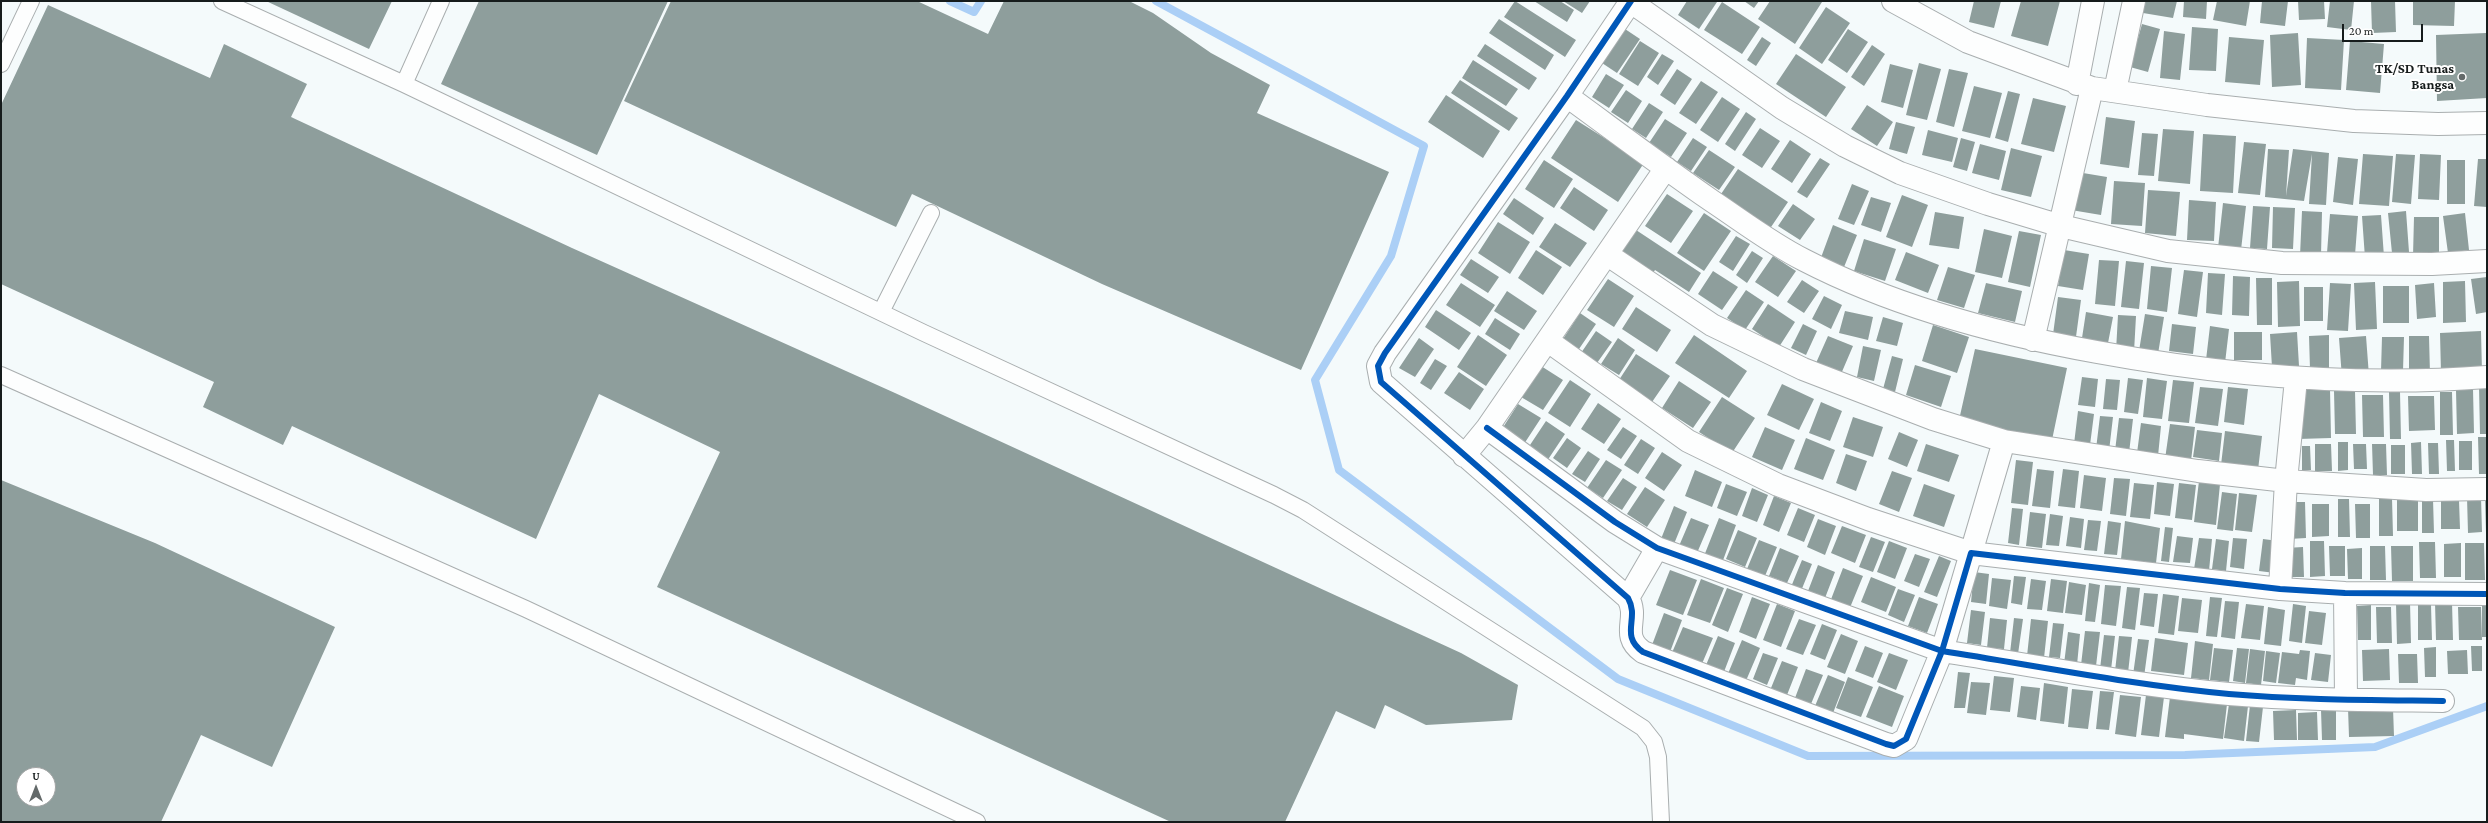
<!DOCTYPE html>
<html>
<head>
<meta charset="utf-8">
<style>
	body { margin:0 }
	#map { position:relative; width:2488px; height:823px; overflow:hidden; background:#f4fafb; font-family:"Crimson Pro",serif }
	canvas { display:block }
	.frame { position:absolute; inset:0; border:2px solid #161c1c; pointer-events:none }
	.north { position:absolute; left:16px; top:767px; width:40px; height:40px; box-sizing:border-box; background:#fff; border:1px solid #a2a4a4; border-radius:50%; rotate:0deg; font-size:11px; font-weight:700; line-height:16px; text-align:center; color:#161c1c }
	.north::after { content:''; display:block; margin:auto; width:14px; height:18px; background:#646a6a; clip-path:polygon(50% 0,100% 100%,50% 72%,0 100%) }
	.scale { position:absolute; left:2342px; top:24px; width:81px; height:18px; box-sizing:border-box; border:2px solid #161c1c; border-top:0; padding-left:5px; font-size:12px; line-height:14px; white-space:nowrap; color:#161c1c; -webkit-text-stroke:3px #fff; paint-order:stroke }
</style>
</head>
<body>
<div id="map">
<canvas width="2488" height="823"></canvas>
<div class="frame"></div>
<div class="north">U</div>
<div class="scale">20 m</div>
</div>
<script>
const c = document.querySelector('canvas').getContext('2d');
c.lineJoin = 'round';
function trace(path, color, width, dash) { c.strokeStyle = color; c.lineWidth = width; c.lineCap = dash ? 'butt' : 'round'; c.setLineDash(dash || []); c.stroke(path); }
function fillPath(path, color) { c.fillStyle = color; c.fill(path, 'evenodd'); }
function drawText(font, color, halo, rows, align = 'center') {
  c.font = font + ' "Crimson Pro",serif'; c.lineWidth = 4; c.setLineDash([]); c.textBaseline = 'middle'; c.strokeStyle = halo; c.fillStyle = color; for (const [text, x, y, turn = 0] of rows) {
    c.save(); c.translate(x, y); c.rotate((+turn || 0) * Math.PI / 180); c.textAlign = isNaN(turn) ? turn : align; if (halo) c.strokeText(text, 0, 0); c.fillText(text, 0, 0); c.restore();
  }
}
trace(new Path2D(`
	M950 1 974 12 981 1
	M1156 1 1424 146 1391 256 1315 380 1339 470 1618 679 1808 756 2185 755 2375 747 2487 706`), '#abcff6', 8);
fillPath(new Path2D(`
	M266 1H392L369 49Z
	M479 1H668L597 155 441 84Z
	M671 1H917L988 34 1004 1H1129L1153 13 1211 53 1270 85 1257 113 1389 172 1301 370 1102 284 912 194 896 227 624 101Z
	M1515 1 1576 40 1565 57 1504 17Z
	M1534 1H1560L1574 10 1567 22Z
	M1563 1H1590L1582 13Z
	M1687 1 1717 2 1699 29 1678 15Z
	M1744 1H1759L1754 8Z
	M1770 1H1820L1822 2 1795 44 1758 19Z
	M1974 1H2001L1994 28 1969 22Z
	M2021 1H2060L2048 46 2011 36Z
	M2145 1H2177L2173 18 2143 13Z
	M2184 1H2207L2206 19 2183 17Z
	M2217 1H2250L2246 26 2213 20Z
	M2262 1H2288L2285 26 2260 23Z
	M2298 1H2324L2325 19 2299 20Z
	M2330 1H2354L2351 30 2327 27Z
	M2371 1H2395L2396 32 2372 33Z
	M2413 1H2455L2454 26 2413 25Z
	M1722 2 1760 27 1742 54 1704 30Z
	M48 5 210 78 224 44 307 84 291 117 572 248 895 393 1461 653 1518 685 1512 720 1426 725 1385 705 1375 729 1336 711 1285 822H1171L657 587 720 452 599 394 536 539 292 426 283 445 203 407 214 382 1 284V105Z
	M1826 7 1850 23 1822 64 1799 48Z
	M1499 19 1554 55 1545 70 1489 33Z
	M2142 24 2160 29 2148 72 2130 67Z
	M1622 27 1640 39 1617 73 1599 61Z
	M2192 27 2218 29 2216 71 2189 70Z
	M1848 29 1868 42 1847 73 1828 60Z
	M2164 31 2185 34 2180 80 2160 78Z
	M2298 33 2301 85 2272 87 2270 35Z
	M2486 33 2487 98 2437 101 2436 35Z
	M1762 37 1771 43 1756 66 1747 60Z
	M2229 37 2264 40 2260 85 2225 82Z
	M2307 38 2344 40 2341 90 2305 88Z
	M1640 41 1659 53 1638 86 1619 74Z
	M2350 41 2384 44 2380 93 2346 90Z
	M1485 44 1537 78 1529 90 1477 56Z
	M1872 45 1885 54 1864 86 1851 77Z
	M1662 54 1674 61 1658 85 1647 77Z
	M1796 54 1846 87 1826 117 1776 84Z
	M1473 60 1518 89 1506 106 1462 78Z
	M1919 63 1941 69 1927 120 1906 115Z
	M1890 64 1913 70 1903 108 1881 102Z
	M1677 69 1692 79 1675 105 1660 95Z
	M1949 69 1968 73 1954 127 1936 122Z
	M1606 74 1624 85 1609 108 1592 97Z
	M1460 80 1518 118 1509 131 1451 93Z
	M1701 81 1718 92 1696 124 1679 113Z
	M1974 86 2002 93 1990 138 1962 131Z
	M1626 90 1642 101 1628 123 1611 112Z
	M2008 91 2020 94 2008 142 1995 138Z
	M1446 95 1500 131 1483 158 1428 122Z
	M1722 97 1740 109 1718 142 1700 130Z
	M2033 98 2066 106 2054 152 2021 144Z
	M1649 103 1663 112 1646 138 1632 129Z
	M1867 105 1893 122 1877 146 1851 129Z
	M1746 112 1756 119 1735 151 1725 144Z
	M2106 117 2135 121 2129 168 2100 164Z
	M1665 119 1687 133 1671 157 1649 143Z
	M1576 120 1644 163 1618 202 1551 158Z
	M1896 122 1915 127 1907 154 1889 149Z
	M1760 128 1780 141 1762 168 1742 155Z
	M2163 129 2194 131 2190 184 2158 181Z
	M1928 130 1958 138 1952 162 1922 155Z
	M2142 133 2158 134 2154 176 2138 175Z
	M2203 134 2236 136 2233 193 2200 191Z
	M1693 138 1707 147 1691 171 1677 162Z
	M1961 138 1975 142 1967 171 1953 167Z
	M1790 140 1811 154 1792 183 1771 169Z
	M2244 142 2266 144 2260 195 2238 193Z
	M1980 144 2006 151 1999 180 1972 173Z
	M2011 148 2042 156 2031 197 2001 190Z
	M2268 149 2289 150 2286 196 2293 149 2329 153 2326 205 2309 204 2312 154 2304 201 2265 197Z
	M1709 150 1735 167 1719 190 1693 173Z
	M2363 154 2393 156 2389 206 2359 204Z
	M2396 154 2415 155 2411 204 2392 202Z
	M2420 154 2441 155 2439 200 2418 199Z
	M2338 157 2358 159 2353 205 2333 202Z
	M1820 158 1830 164 1807 198 1797 192Z
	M2478 159H2487V207L2474 206Z
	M1544 160 1573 179 1554 208 1525 189Z
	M2447 160H2465V204H2447Z
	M1738 169 1788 202 1769 230 1719 197Z
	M2077 172 2107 177 2101 215 2071 210Z
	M2114 181 2145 183 2142 226 2111 224Z
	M1852 184 1869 191 1854 225 1838 219Z
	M1574 187 1608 210 1594 231 1560 208Z
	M2148 190 2180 192 2176 236 2145 233Z
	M1667 194 1693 211 1671 243 1645 226Z
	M1902 195 1928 205 1912 247 1886 237Z
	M1871 197 1891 203 1881 232 1861 225Z
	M1514 198 1544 218 1533 235 1503 214Z
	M2189 200 2216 202 2214 241 2187 240Z
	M2223 203 2246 206 2241 250 2218 248Z
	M1793 204 1815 219 1800 240 1778 226Z
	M2253 206 2270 207 2267 249 2250 248Z
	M2273 207 2295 208 2293 249 2272 248Z
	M2302 211 2322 212 2321 256H2300Z
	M2406 211 2409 252 2392 253 2388 213Z
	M1935 212 1964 217 1959 249 1929 245Z
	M1704 213 1731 231 1704 271 1677 253Z
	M2465 213 2469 250 2448 253 2443 216Z
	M2330 214 2358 216 2355 255 2327 253Z
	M2381 215 2384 257 2365 258 2362 216Z
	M2414 217H2439V256H2413Z
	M1498 222 1530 242 1510 274 1478 253Z
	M1555 223 1587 243 1570 267 1539 247Z
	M1833 225 1857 235 1842 272 1819 263Z
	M1984 229 2012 236 2002 278 1975 272Z
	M1636 230 1701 273 1689 292 1655 270 1651 276 1619 255Z
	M2019 231 2041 235 2030 287 2008 282Z
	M1736 236 1750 244 1733 271 1719 262Z
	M1864 239 1896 249 1885 281 1854 271Z
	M1536 250 1562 267 1543 295 1518 278Z
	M2064 250 2089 254 2083 290 2058 286Z
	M1752 251 1763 258 1747 283 1736 275Z
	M1906 252 1939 265 1928 293 1895 280Z
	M1773 256 1796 271 1778 297 1755 282Z
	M1471 259 1499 277 1488 293 1460 275Z
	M2099 260 2119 261 2115 306 2095 304Z
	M2126 261 2144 263 2139 309 2121 307Z
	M2151 266 2172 268 2167 312 2147 309Z
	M1948 267 1975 275 1964 308 1937 300Z
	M2184 270 2203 272 2197 317 2178 314Z
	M1713 271 1738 287 1722 310 1698 294Z
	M2208 273 2225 274 2222 315 2206 313Z
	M2233 276 2250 277 2249 316 2232 315Z
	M2487 277V312L2476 314 2471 279Z
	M2256 278H2272V325H2257Z
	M1608 279 1634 296 1614 327 1587 310Z
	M1802 280 1819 291 1804 313 1787 302Z
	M2299 281 2300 326 2278 327 2277 282Z
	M2465 281 2466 322 2443 323V282Z
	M2375 282 2377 329 2356 330 2354 283Z
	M1461 283 1495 305 1480 327 1446 305Z
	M1986 283 2022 291 2015 322 1978 313Z
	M2330 283 2351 284 2348 331 2327 330Z
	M2434 283 2436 317 2417 319 2415 285Z
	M2383 286H2409V323H2383Z
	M2304 287H2323V321H2304Z
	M1746 290 1764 302 1745 330 1727 318Z
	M1507 291 1537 311 1524 330 1494 311Z
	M1824 296 1842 305 1831 329 1812 319Z
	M2058 297 2081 300 2075 344 2052 342Z
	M1768 304 1795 322 1779 347 1752 329Z
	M1636 307 1671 330 1657 352 1622 329Z
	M1436 310 1471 333 1459 350 1425 327Z
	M1845 311 1873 317 1868 340 1839 333Z
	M2086 312 2113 317 2108 343 2082 338Z
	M1580 313 1596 324 1579 349 1563 339Z
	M2145 314 2164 317 2158 354 2139 351Z
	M2118 315 2136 316 2134 352 2116 351Z
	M1883 317 1903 323 1897 346 1876 341Z
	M1495 318 1520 334 1510 350 1485 334Z
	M1803 324 1817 331 1806 355 1791 348Z
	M2172 324 2196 327 2193 354 2169 351Z
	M1933 325 1969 337 1957 373 1922 361Z
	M2210 326 2229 329 2225 363 2206 360Z
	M1596 331 1612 342 1597 363 1581 353Z
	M2481 331 2482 372 2441 373 2440 333Z
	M2234 332H2262V360H2234Z
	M2297 332 2299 366 2272 367 2270 334Z
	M1478 335 1507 355 1486 386 1457 367Z
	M1694 335 1747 371 1729 398 1675 363Z
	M2329 335V369H2310L2309 336Z
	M1828 336 1853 346 1841 374 1816 363Z
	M2366 336 2369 376 2342 378 2339 338Z
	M2409 336H2429L2430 374H2409Z
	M2382 337H2404L2403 371H2381Z
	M1419 338 1434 349 1415 377 1399 368Z
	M1618 338 1635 350 1619 375 1601 364Z
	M1863 346 1881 350 1874 381 1857 377Z
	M1975 349 2067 368 2052 440 1959 420Z
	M1636 354 1670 376 1652 402 1619 380Z
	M1892 356 1903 359 1895 392 1883 389Z
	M1435 359 1447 366 1431 390 1420 383Z
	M1915 365 1951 376 1941 407 1906 395Z
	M1541 366 1563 380 1543 410 1521 397Z
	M1459 372 1484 389 1470 410 1444 393Z
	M2082 377 2098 379 2095 407 2078 405Z
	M2128 378 2143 380 2138 414 2124 412Z
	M2147 378 2167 381 2162 419 2143 417Z
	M2106 379 2120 380 2117 410 2103 409Z
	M1570 380 1591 394 1570 427 1548 413Z
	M2173 380 2194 382 2189 423 2168 421Z
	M1679 381 1711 402 1693 428 1662 408Z
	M1782 384 1814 399 1799 430 1767 415Z
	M2479 386H2487V434H2480Z
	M2200 387 2223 389 2218 426 2195 423Z
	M2228 387 2248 389 2244 425 2224 422Z
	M2330 389 2331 438 2298 439 2297 390Z
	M2473 389 2474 433 2457 434 2456 390Z
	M2334 391H2355L2356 434H2335Z
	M2389 392H2400L2401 439H2390Z
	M2440 392H2452L2453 435H2440Z
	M2362 395H2383L2384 437H2363Z
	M2408 396H2434L2435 430 2409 431Z
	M1722 397 1755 418 1732 453 1699 432Z
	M1821 402 1842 411 1830 441 1809 433Z
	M1598 403 1621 419 1604 444 1581 429Z
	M1518 404 1541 418 1524 444 1502 429Z
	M2078 411 2094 414 2090 445 2074 444Z
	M2100 416 2113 417 2109 451 2096 449Z
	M1853 417 1883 427 1873 457 1843 447Z
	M2119 418 2133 419 2129 453 2115 451Z
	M1546 421 1565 434 1547 461 1528 448Z
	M2141 423 2161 426 2158 456 2137 453Z
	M2170 424 2195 427 2191 461 2165 459Z
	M1623 427 1637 436 1621 459 1607 450Z
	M1765 427 1795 440 1782 470 1752 457Z
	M2197 430 2222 433 2219 461 2193 457Z
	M2225 431 2262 436 2258 470 2221 465Z
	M1899 432 1918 440 1907 467 1888 459Z
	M2478 437H2487V474H2479Z
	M1567 438 1581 448 1567 468 1553 458Z
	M1806 438 1835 450 1823 480 1794 469Z
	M1641 439 1655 448 1638 474 1624 465Z
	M2446 440H2454L2455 471H2447Z
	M2459 441H2472V470H2459Z
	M2338 442H2348V470L2338 471Z
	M2421 442 2422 474H2412L2411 443Z
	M2428 443H2438L2439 474H2429Z
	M1926 444 1959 455 1949 482 1917 471Z
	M2315 444H2331L2332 471H2315Z
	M2353 444H2366L2367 469H2354Z
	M2372 444H2386L2387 475H2373Z
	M2391 445H2405V474H2391Z
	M2302 446H2310L2311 470 2302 471Z
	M1588 451 1600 459 1585 482 1572 474Z
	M1662 452 1682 465 1664 491 1645 478Z
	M1846 454 1867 461 1856 491 1836 483Z
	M1606 460 1622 470 1603 498 1587 488Z
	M2016 460 2033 462 2028 505 2011 503Z
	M2037 469 2054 471 2050 508 2032 506Z
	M2063 469 2079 471 2075 508 2058 506Z
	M1695 470 1722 482 1712 507 1685 496Z
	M1892 471 1912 478 1899 512 1879 504Z
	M2084 475 2106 478 2102 511 2080 508Z
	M1623 478 1637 487 1622 510 1607 501Z
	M2114 478 2130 479 2126 516 2110 514Z
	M1 480 155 543 335 627 272 767 201 735 161 822H1ZM24 775H48V799H24Z
	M2199 481 2220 484 2216 525 2194 522Z
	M2157 482 2174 484 2170 516 2154 514Z
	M2134 483 2154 485 2150 519 2130 517Z
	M2179 483 2196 485 2192 520 2175 518Z
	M1726 484 1747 492 1737 516 1717 508Z
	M1924 484 1955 495 1944 527 1913 516Z
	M1645 487 1665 500 1647 527 1627 514Z
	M1752 488 1768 495 1757 522 1742 516Z
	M2222 492 2237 494 2233 531 2217 529Z
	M2239 493 2257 495 2252 532 2235 530Z
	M1774 496 1791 503 1779 532 1763 525Z
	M2467 497H2481L2482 532 2468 533Z
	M2392 498 2393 536H2379V499Z
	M2485 498H2487V533H2486Z
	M2338 499H2349L2350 537H2338Z
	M2422 499H2433L2434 533H2422Z
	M2397 500H2418V531H2397Z
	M2441 500H2459L2460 529H2441Z
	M2289 502H2305L2306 538 2289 539Z
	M2312 504H2329V536L2312 537Z
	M2355 504H2370V538H2356Z
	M1674 506 1687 512 1674 544 1661 539Z
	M1798 508 1815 515 1804 542 1787 535Z
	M2012 508 2023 509 2019 545 2008 543Z
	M2030 512 2046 514 2042 548 2026 546Z
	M2050 514 2063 516 2059 546 2046 545Z
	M2070 517 2084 519 2081 548 2066 546Z
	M1691 518 1709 525 1697 553 1679 546Z
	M1719 518 1736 525 1722 563 1704 556Z
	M1818 519 1836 526 1825 555 1807 547Z
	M2088 520 2101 521 2097 551 2084 550Z
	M2108 521 2121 523 2117 555 2104 554Z
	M2125 521 2160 528 2156 563 2121 559Z
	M1842 526 1866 535 1855 563 1831 553Z
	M2165 527 2173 528 2169 562 2161 561Z
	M1738 530 1757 538 1745 567 1726 559Z
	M2177 536 2193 538 2190 563 2173 562Z
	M1871 537 1885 542 1873 572 1859 567Z
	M2199 538 2212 539 2209 571 2194 569Z
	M2233 538 2247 539 2244 569 2230 567Z
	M2216 539 2229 541 2226 571 2212 569Z
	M2263 539 2278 541 2275 573 2259 571Z
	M1759 540 1777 547 1765 576 1747 569Z
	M1889 541 1907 548 1895 579 1877 572Z
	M2310 541H2324L2325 576 2310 577Z
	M2419 542H2435L2436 578H2420Z
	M2461 543V577H2444V544Z
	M2465 543H2484L2485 580H2465Z
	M2329 546H2345V576H2330Z
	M2370 546H2385L2386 580H2370Z
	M2391 546H2413V581H2392Z
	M2303 547 2304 577H2286V548Z
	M1780 548 1799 556 1787 583 1769 576Z
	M2362 548V579H2348L2347 549Z
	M1915 554 1930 559 1919 587 1904 581Z
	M1939 556 1951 561 1937 597 1924 592Z
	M1802 560 1812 564 1801 591 1791 587Z
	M1818 565 1835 572 1825 598 1808 591Z
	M1843 568 1863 576 1849 610 1830 602Z
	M1670 570 1697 580 1683 615 1656 605Z
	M1974 572 1989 574 1986 604 1971 602Z
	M2014 576 2026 577 2022 605 2011 603Z
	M1871 577 1896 587 1886 612 1861 602Z
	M1992 578 2011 580 2007 609 1989 606Z
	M1701 579 1724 588 1710 623 1687 615Z
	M2031 579 2046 581 2042 610 2027 609Z
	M2051 579 2067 581 2063 613 2047 611Z
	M2069 582 2086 585 2082 615 2065 613Z
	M2089 583 2100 585 2095 622 2085 621Z
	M2105 585 2121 586 2116 626 2101 624Z
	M2127 587 2140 588 2135 630 2122 628Z
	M1727 588 1743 594 1728 632 1712 625Z
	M1898 589 1915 595 1904 622 1888 615Z
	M2144 593 2158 594 2154 627 2140 625Z
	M2163 594 2179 596 2174 635 2158 633Z
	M1752 597 1770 604 1756 639 1739 632Z
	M1919 597 1938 604 1927 633 1908 626Z
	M2210 597 2222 598 2217 637 2206 636Z
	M2182 598 2202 600 2198 633 2178 631Z
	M2225 601 2239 602 2235 639 2221 637Z
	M2410 602 2411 643 2397 644 2396 603Z
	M2435 602H2452L2453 640H2436Z
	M2482 603H2487V637H2482Z
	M1777 604 1795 611 1781 647 1763 640Z
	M2246 604 2264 606 2260 640 2241 638Z
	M2293 604 2306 606 2302 643 2289 641Z
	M2371 605V640H2358L2357 606Z
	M2418 605H2431L2432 640H2418Z
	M2268 607 2285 610 2281 646 2264 644Z
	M2376 607H2391L2392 643H2377Z
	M2458 607H2481L2482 640H2459Z
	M1971 610 1985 612 1981 645 1967 643Z
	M2309 611 2326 613 2322 645 2305 643Z
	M1664 613 1682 620 1670 652 1652 645Z
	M1990 618 2007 620 2004 649 1987 648Z
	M2014 618 2023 619 2018 654 2010 653Z
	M1799 619 1816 625 1803 655 1786 649Z
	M2031 619 2048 621 2044 658 2027 656Z
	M2053 623 2064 624 2060 658 2049 657Z
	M1822 624 1837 630 1825 660 1810 654Z
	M1683 627 1713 638 1701 666 1671 655Z
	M2085 631 2100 632 2096 666 2081 665Z
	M2068 632 2080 634 2077 665 2064 664Z
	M1841 634 1858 641 1845 674 1827 667Z
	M2104 635 2115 636 2111 670 2100 669Z
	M1718 636 1735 643 1722 677 1704 670Z
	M2119 636 2132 637 2128 673 2115 671Z
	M2155 638 2188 643 2184 675 2151 671Z
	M2138 639 2149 640 2144 677 2133 675Z
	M1742 640 1760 648 1745 683 1727 676Z
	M2195 641 2213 644 2209 680 2191 678Z
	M1865 646 1883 653 1873 678 1855 671Z
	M2471 646H2482V671H2472Z
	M2436 647V677H2425L2424 648Z
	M2214 648 2233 650 2229 682 2210 680Z
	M2237 648 2249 649 2245 683 2233 681Z
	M2250 649 2265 651 2261 685 2246 683Z
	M2389 649 2390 680 2363 681 2362 650Z
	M2300 650 2310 651 2307 680 2296 678 2295 685 2278 683 2282 652 2299 654Z
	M2467 650 2468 674H2448L2447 651Z
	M2266 651 2280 653 2276 683 2263 681Z
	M1763 653 1778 658 1767 685 1753 679Z
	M1889 653 1908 660 1896 690 1877 682Z
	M2315 653 2331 655 2328 682 2311 680Z
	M2398 654H2417L2418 683H2399Z
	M1782 661 1798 667 1787 695 1771 688Z
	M1806 669 1823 675 1811 704 1795 698Z
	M1958 672 1970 673 1965 708H1954Z
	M1828 675 1845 682 1833 713 1815 706Z
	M1994 676 2014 678 2010 712 1990 710Z
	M1848 677 1873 687 1861 717 1836 708Z
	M1971 682 1990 683 1986 715 1967 713Z
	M2044 683 2068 687 2064 724 2040 721Z
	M1879 686 1904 696 1892 727 1866 717Z
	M2021 686 2040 688 2036 720 2017 717Z
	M2072 689 2093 691 2088 729 2068 727Z
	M2100 691 2114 692 2109 730 2096 729Z
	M2120 695 2141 697 2136 737 2115 734Z
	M2146 695 2164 697 2159 737 2141 735Z
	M2170 697 2227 704 2223 739 2184 734V739L2165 737Z
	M2229 704 2248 706 2244 741 2224 738Z
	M2250 705 2263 707 2259 742 2246 741Z
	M2348 708H2393L2394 736 2349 737Z
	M2296 710 2297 740H2274L2273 711Z
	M2321 710H2336V740H2322Z
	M2317 712 2318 740H2298V713Z`), '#8e9e9c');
const service = new Path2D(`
	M222 1 404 84 924 333 1274 495 1303 510 1643 728 1654 742 1658 757 1661 822
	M1 64 31 1
	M404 84 441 1
	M881 312 931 213
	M1 375 526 609 977 822`);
const minor = new Path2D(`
	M1893 1 1968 42 2092 88 2207 105 2354 121 2438 124 2487 123
	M1631 2 1782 108 1845 146 1900 173 1988 204 2061 226 2168 251 2282 263 2432 264 2487 261
	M2077 84 2093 1
	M2115 91 2134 1
	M1567 96C1615 131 1663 167 1712 201 1742 221 1772 244 1804 260 1895 307 1997 334 2097 352 2227 376 2355 387 2487 377
	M1608 255 1712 325 1803 369 1933 419 2004 441 2198 471 2286 481 2426 490 2487 489
	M2033 340 2092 88
	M1548 341 1688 441 1778 485 1868 519 1971 553 2004 441
	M1487 428 1615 522 1657 548 1942 651 1906 739 1894 746 1886 744 1643 652C1619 635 1640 619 1628 598L1381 382 1378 366 1385 353 1567 96 1631 1
	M1464 456 1487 428 1666 168
	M2280 589 2286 481 2296 379
	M2345 593 2346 699
	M1628 598 1657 548
	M2443 701C2372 700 2300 700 2229 694 2133 685 2038 666 1942 651L1971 553 2280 589 2345 593 2487 594`);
trace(service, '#a9aeaf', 18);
trace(minor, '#a9aeaf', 24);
trace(service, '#fdfefe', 16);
trace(minor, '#fdfefe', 22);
trace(new Path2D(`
	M1487 428 1615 522 1657 548 1942 651 1906 739 1894 746 1886 744 1643 652C1619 635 1640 619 1628 598L1381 382 1378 366 1385 353 1567 96 1631 1
	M2443 701C2372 700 2300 700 2229 694 2133 685 2038 666 1942 651L1971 553 2280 589 2345 593 2487 594`), '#0057b8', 6);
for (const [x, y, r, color] of [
	[2462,77,4,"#646a6a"]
]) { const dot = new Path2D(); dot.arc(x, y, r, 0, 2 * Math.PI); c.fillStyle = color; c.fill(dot); trace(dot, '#fff', 1.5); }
drawText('bold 14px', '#161c1c', '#fff', [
	["TK/SD Tunas",2454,69],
	["Bangsa",2454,85]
], 'right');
</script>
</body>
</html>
